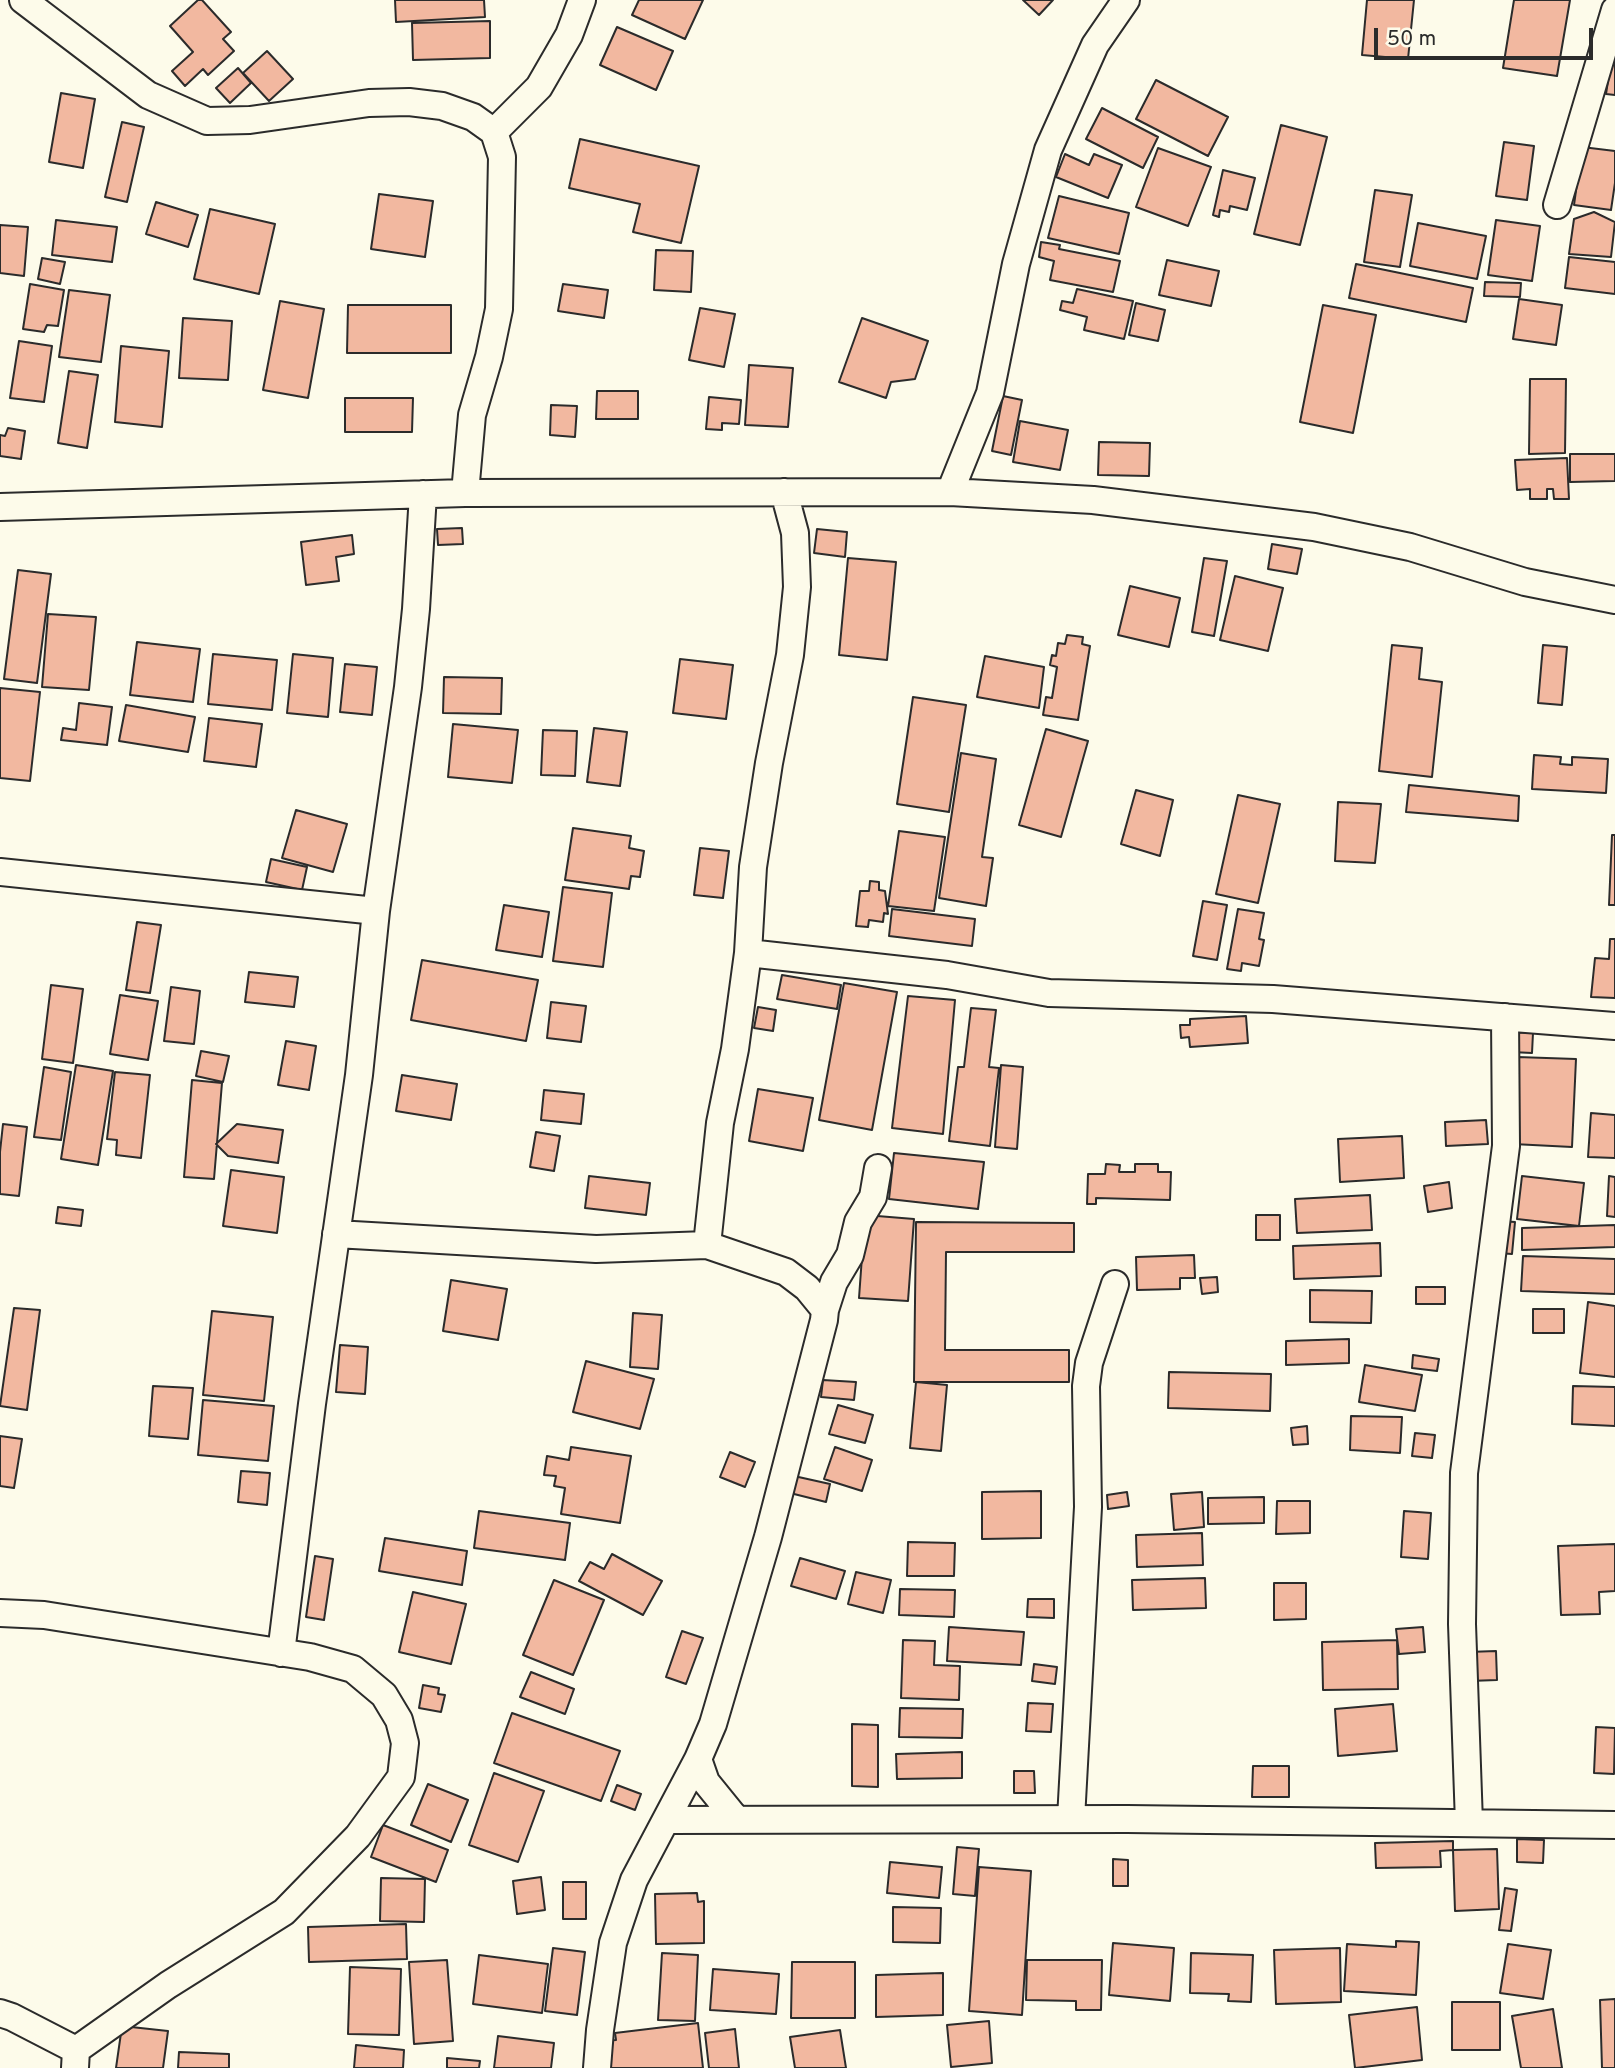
<!DOCTYPE html>
<html>
<head>
<meta charset="utf-8">
<style>
	body { margin:0 }
	#map { position:relative; width:1615px; height:2068px; overflow:hidden; background:#fdfbea; font-family:Overpass,sans-serif }
	canvas { display:block }
	.scale { position:absolute; left:1374px; top:28px; width:219px; height:32px; box-sizing:border-box; border:4px solid #2b2b2b; border-top:0; padding-left:9px; font-size:21px; line-height:24px; white-space:nowrap; color:#2b2b2b; -webkit-text-stroke:5px #fdfbea; paint-order:stroke }
</style>
</head>
<body>
<div id="map">
<canvas width="1615" height="2068"></canvas>
<div class="scale">50 m</div>
</div>
<script>
const c = document.querySelector('canvas').getContext('2d');
c.lineJoin = 'round';
function fillPath(path, color) { c.fillStyle = color; c.fill(path, 'evenodd'); }
function trace(path, color, width, dash) { c.strokeStyle = color; c.lineWidth = width; c.lineCap = dash ? 'butt' : 'round'; c.setLineDash(dash || []); c.stroke(path); }
const building = new Path2D(`
	M198 0H202L231 32 223 39 234 51 208 75 203 69 185 86 172 71 193 52 170 26Z
	M395 0H484L485 17 396 22Z
	M639 0H703L685 39 632 15Z
	M1023 0H1053L1039 15Z
	M1367 0H1414L1408 59 1362 55Z
	M1514 0H1570L1557 76 1503 68Z
	M490 21V58L413 60 412 23Z
	M617 27 673 51 656 90 600 65Z
	M267 51 293 79 269 101 243 73Z
	M1611 61H1615V95L1606 94Z
	M238 68 251 83 230 103 216 88Z
	M1156 80 1228 117 1208 156 1136 119Z
	M61 93 95 99 83 168 49 162Z
	M1102 108 1158 137 1143 168 1086 139Z
	M122 122 144 127 127 202 105 197Z
	M1281 125 1327 137 1300 245 1254 234Z
	M580 139 699 166 681 243 633 232 640 204 569 188Z
	M1504 142 1534 146 1527 200 1496 196Z
	M1582 147 1615 151V183L1611 210 1574 205Z
	M1158 148 1211 167 1188 226 1136 207Z
	M1065 154 1089 165 1094 154 1122 165 1108 198 1056 177Z
	M1223 170 1255 178 1247 210 1230 206 1229 212 1220 210 1219 217 1213 215Z
	M1375 190 1412 195 1400 267 1364 262Z
	M379 194 433 201 425 257 371 249Z
	M1059 196 1129 213 1119 254 1048 238Z
	M156 202 198 215 188 247 146 234Z
	M210 209 275 224 259 294 194 279Z
	M1594 212 1615 222 1611 257 1569 254 1574 219Z
	M56 220 117 227 112 262 52 255Z
	M1496 220 1540 226 1532 281 1488 275Z
	M1418 223 1486 236 1477 279 1410 266Z
	M0 225 28 227 24 276 0 273Z
	M1041 242 1060 245 1059 249 1120 261 1113 292 1050 280 1054 261 1039 257Z
	M656 250 693 251 691 292 654 290Z
	M1569 257 1615 262V294L1565 288Z
	M42 258 65 262 60 284 38 279Z
	M1167 260 1219 271 1211 306 1159 295Z
	M1356 264 1473 288 1466 322 1349 298Z
	M1485 282 1521 283 1520 297 1484 296Z
	M30 284 64 290 58 326 47 325 44 332 23 329Z
	M563 284 608 290 604 318 558 311Z
	M1077 289 1133 301 1124 339 1084 330 1087 317 1060 310 1062 301 1073 303Z
	M69 290 110 295 101 362 59 357Z
	M1519 299 1562 305 1556 345 1513 339Z
	M280 301 324 309 308 398 263 390Z
	M1136 303 1165 310 1158 341 1129 335Z
	M348 305H451V353H347Z
	M1323 305 1376 315 1353 433 1300 422Z
	M700 308 735 314 724 367 689 360Z
	M183 318 232 321 228 380 179 378Z
	M862 318 928 341 915 379 891 382 886 398 839 382Z
	M19 341 52 346 44 402 10 398Z
	M121 346 169 351 162 427 115 422Z
	M749 365 793 368 788 427 745 425Z
	M69 371 98 375 87 448 58 443Z
	M1530 379H1566L1565 453 1529 454Z
	M597 391H638V419H596Z
	M1003 396 1022 400 1011 455 992 451Z
	M709 397 741 400 739 424 722 423V430L706 429Z
	M345 398H413L412 432H345Z
	M551 405 577 406 575 437 550 435Z
	M1020 421 1068 430 1060 470 1013 462Z
	M8 428 25 431 21 459 0 456V435L5 436Z
	M1099 442 1150 443 1149 476 1098 475Z
	M1570 454H1615V481L1570 482Z
	M1567 458 1569 499H1554L1553 489H1547V499H1530V489L1517 490 1515 460Z
	M462 528 463 544 438 545 437 529Z
	M817 529 847 532 845 557 814 553Z
	M352 535 354 554 336 557 339 581 306 585 301 542Z
	M1272 544 1302 549 1297 574 1268 569Z
	M848 558 896 562 887 660 839 655Z
	M1204 558 1227 561 1214 636 1192 632Z
	M18 570 51 574 37 683 4 679Z
	M1235 576 1283 588 1268 651 1220 640Z
	M1130 586 1180 598 1169 647 1118 635Z
	M48 614 96 617 89 690 42 687Z
	M1067 635 1083 637 1082 644 1090 646 1078 720 1043 715 1046 697 1052 698 1057 667 1050 665 1052 655 1056 656 1058 643 1065 644Z
	M137 642 200 649 193 702 130 695Z
	M1392 645 1422 648 1419 679 1442 682 1432 777 1379 771Z
	M1543 645 1567 647 1562 705 1538 703Z
	M213 654 277 660 272 710 208 704Z
	M293 654 333 658 328 717 287 713Z
	M985 656 1044 667 1039 708 977 697Z
	M680 659 733 665 726 719 673 713Z
	M345 664 377 667 372 715 340 712Z
	M444 677 502 678 501 714 443 713Z
	M0 688 40 692 30 781 0 778Z
	M913 697 966 705 949 812 897 804Z
	M79 703 112 707 107 745 61 740 63 728 76 730Z
	M126 705 195 717 188 752 119 741Z
	M209 718 262 724 256 767 204 761Z
	M453 724 518 730 512 783 448 777Z
	M594 728 627 732 620 786 587 782Z
	M1046 729 1088 741 1061 837 1019 825Z
	M543 730 577 731 575 776 541 775Z
	M961 753 996 759 982 857 993 858 986 906 939 898Z
	M1534 755 1561 757 1560 764 1572 765V757L1608 759 1606 793 1532 789Z
	M1409 785 1519 796 1518 821 1406 812Z
	M1136 790 1173 800 1160 856 1121 844Z
	M1238 795 1280 804 1258 903 1216 894Z
	M1338 802 1381 804 1375 863 1335 861Z
	M296 810 347 824 333 872 282 858Z
	M573 828 631 836 629 848 644 851 640 877 631 876 629 889 565 880Z
	M899 831 945 837 934 911 888 906Z
	M1612 835H1615V905H1609Z
	M700 848 729 851 723 898 694 895Z
	M271 859 307 867 302 890 266 882Z
	M870 881 879 882V890L885 891 888 914 884 913 883 922 869 920 868 927 856 926 860 891H869Z
	M563 887 612 893 603 967 553 961Z
	M1203 901 1227 905 1217 960 1193 956Z
	M504 905 549 912 542 957 496 950Z
	M892 909 975 919 972 946 889 936Z
	M1238 909 1264 913 1259 939 1264 940 1259 966 1242 963 1241 971 1227 969Z
	M137 922 161 925 150 993 126 990Z
	M1610 939H1615V998L1591 997 1595 958 1609 959Z
	M422 960 538 980 526 1041 411 1020Z
	M249 972 298 977 294 1007 245 1002Z
	M782 975 841 985 837 1009 777 999Z
	M844 983 897 992 872 1130 819 1120Z
	M51 985 83 989 73 1063 42 1059Z
	M171 987 200 991 194 1044 164 1041Z
	M120 995 158 1001 148 1060 110 1054Z
	M908 996 955 1000 943 1134 892 1128Z
	M551 1002 586 1006 581 1042 547 1038Z
	M758 1007 776 1010 773 1031 754 1028Z
	M971 1008 996 1010 989 1067 999 1068 990 1146 949 1141 958 1067H964Z
	M1246 1016 1248 1043 1190 1047 1189 1037 1181 1038 1180 1025H1190V1019Z
	M1512 1032 1533 1033 1532 1053 1511 1052Z
	M286 1041 316 1046 309 1090 278 1085Z
	M201 1051 229 1056 223 1082 196 1076Z
	M1517 1057 1576 1059 1572 1147 1513 1144Z
	M76 1065 113 1071 98 1165 61 1159Z
	M1001 1065 1023 1067 1017 1149 995 1147Z
	M44 1067 71 1072 61 1140 34 1137Z
	M115 1072 150 1075 141 1158 116 1155 117 1140 107 1139Z
	M402 1075 457 1084 451 1120 396 1111Z
	M192 1080 222 1083 214 1179 184 1177Z
	M758 1089 813 1098 803 1151 749 1141Z
	M544 1090 584 1094 581 1124 541 1120Z
	M1591 1113 1615 1115V1158L1588 1157Z
	M1486 1120 1488 1144 1446 1146 1445 1122Z
	M3 1124 27 1127 19 1196 0 1194V1152Z
	M237 1124 283 1130 278 1163 228 1156 216 1144Z
	M536 1132 560 1136 554 1171 530 1167Z
	M1402 1136 1404 1178 1340 1182 1338 1139Z
	M894 1153 984 1162 978 1209 889 1199Z
	M1106 1164 1120 1165 1119 1172H1135V1164H1158V1172H1171L1170 1200 1096 1198V1204H1087L1088 1174H1105Z
	M231 1170 284 1177 277 1233 223 1226Z
	M589 1176 650 1183 646 1215 585 1208Z
	M1522 1176 1584 1183 1579 1226 1517 1219Z
	M1609 1176 1615 1177V1217L1607 1216Z
	M1449 1182 1452 1208 1428 1212 1424 1186Z
	M1370 1195 1372 1230 1297 1233 1295 1199Z
	M58 1207 83 1210 81 1226 56 1223Z
	M865 1215 914 1219 908 1301 859 1298Z
	M1256 1215H1280V1240H1256Z
	M1500 1221 1515 1222 1512 1254 1498 1253Z
	M916 1222 1074 1223V1252H946L945 1350H1069V1382H914Z
	M1615 1225V1247L1522 1250V1228Z
	M1380 1243 1381 1276 1294 1279 1293 1246Z
	M1194 1255 1195 1278H1180V1289L1137 1290 1136 1257Z
	M1523 1256 1615 1259V1294L1521 1291Z
	M1217 1277 1218 1292 1202 1294 1200 1278Z
	M451 1280 507 1289 498 1340 443 1331Z
	M1416 1287H1445V1304H1416Z
	M1310 1290 1372 1291 1371 1323 1310 1322Z
	M1588 1302 1615 1306V1377L1580 1373Z
	M14 1308 40 1310 27 1410 0 1406Z
	M1533 1309H1564V1333H1533Z
	M212 1311 273 1317 264 1401 203 1395Z
	M633 1313 662 1315 658 1369 630 1367Z
	M1349 1339V1363L1286 1365V1341Z
	M340 1345 368 1347 365 1394 336 1392Z
	M1413 1355 1439 1359 1437 1371 1412 1368Z
	M586 1361 654 1379 640 1429 573 1412Z
	M1365 1365 1422 1375 1415 1411 1359 1402Z
	M1169 1372 1271 1374 1270 1411 1168 1408Z
	M823 1380 856 1382 854 1400 821 1397Z
	M916 1382 947 1385 941 1451 910 1448Z
	M153 1386 193 1388 188 1439 149 1436Z
	M1573 1386 1615 1387V1426L1572 1424Z
	M203 1400 274 1406 268 1461 198 1455Z
	M838 1405 873 1415 865 1443 829 1434Z
	M1351 1416 1402 1417 1400 1453 1350 1450Z
	M1307 1426 1308 1444 1293 1445 1291 1428Z
	M1415 1433 1435 1435 1432 1458 1412 1456Z
	M0 1436 22 1439 14 1488 0 1486Z
	M571 1447 631 1456 620 1523 561 1514 565 1488 554 1486 556 1476 544 1475 547 1456 569 1460Z
	M835 1447 872 1460 862 1491 824 1479Z
	M730 1452 755 1462 745 1487 720 1477Z
	M241 1471 270 1473 267 1505 238 1502Z
	M794 1476 830 1484 826 1502 790 1493Z
	M1041 1491V1538L982 1539V1492Z
	M1127 1492 1129 1506 1108 1509 1107 1495Z
	M1202 1492 1204 1527 1174 1530 1171 1494Z
	M1264 1497V1523L1208 1524V1498Z
	M1277 1501H1310V1533L1276 1534Z
	M479 1511 570 1523 565 1560 474 1548Z
	M1404 1511 1431 1513 1428 1559 1401 1557Z
	M1202 1533 1203 1565 1137 1567 1136 1535Z
	M385 1538 467 1551 462 1585 379 1571Z
	M908 1542 955 1543 954 1576H907Z
	M1615 1544V1591L1599 1592 1600 1614 1561 1615 1558 1546Z
	M612 1554 662 1581 643 1615 579 1581 590 1562 604 1569Z
	M315 1556 333 1559 324 1620 306 1617Z
	M800 1558 845 1571 836 1599 791 1586Z
	M856 1572 891 1580 883 1613 848 1604Z
	M1205 1578 1206 1608 1133 1610 1132 1580Z
	M554 1580 604 1600 573 1675 523 1655Z
	M1274 1583H1306V1619L1274 1620Z
	M900 1589 955 1590 954 1617 899 1615Z
	M413 1592 466 1604 451 1664 399 1652Z
	M1028 1599H1054V1618L1027 1617Z
	M949 1627 1024 1632 1021 1665 947 1661Z
	M1423 1627 1425 1652 1399 1654 1396 1629Z
	M682 1631 703 1638 686 1684 666 1677Z
	M903 1640 935 1641 934 1665 960 1666 959 1700 901 1698Z
	M1397 1640 1398 1689 1323 1690 1322 1642Z
	M1496 1651 1497 1680 1469 1681 1468 1652Z
	M1034 1664 1057 1667 1055 1684 1032 1681Z
	M531 1672 574 1689 565 1714 520 1697Z
	M423 1685 439 1688 438 1694 445 1695 441 1712 419 1708Z
	M1028 1703 1053 1704 1051 1732 1026 1731Z
	M1393 1704 1397 1751 1338 1756 1335 1709Z
	M900 1708 963 1709 962 1738 899 1737Z
	M512 1713 620 1751 601 1801 494 1763Z
	M852 1724 878 1725V1787L852 1786Z
	M1596 1727 1615 1728 1614 1774 1594 1773Z
	M962 1752V1778L897 1779 896 1754Z
	M1253 1766H1289V1797H1252Z
	M1014 1771H1034L1035 1793H1014Z
	M494 1773 544 1791 518 1862 469 1845Z
	M428 1784 468 1800 451 1842 411 1825Z
	M617 1785 641 1794 635 1810 611 1801Z
	M383 1825 448 1850 436 1882 371 1857Z
	M1517 1839 1544 1840 1543 1863 1517 1862Z
	M1453 1841V1850L1440 1851 1441 1867 1376 1868 1375 1843Z
	M957 1847 979 1849 975 1896 953 1894Z
	M1497 1849 1499 1909 1455 1911 1453 1850Z
	M1113 1859 1128 1860V1886H1113Z
	M890 1862 942 1867 939 1898 887 1893Z
	M979 1867 1031 1871 1022 2015 969 2011Z
	M541 1877 545 1910 517 1914 513 1881Z
	M381 1878 425 1879 424 1922 380 1921Z
	M563 1882H586V1919H563Z
	M1505 1888 1517 1890 1511 1931 1499 1930Z
	M697 1893 698 1902 704 1901V1943L656 1944 655 1894Z
	M893 1907 941 1908 940 1943 893 1942Z
	M406 1924 407 1959 309 1962 308 1927Z
	M1396 1941 1419 1942 1416 1995 1344 1991 1347 1944 1396 1947Z
	M1113 1943 1174 1948 1170 2001 1109 1995Z
	M1508 1944 1551 1950 1543 1999 1500 1993Z
	M553 1948 585 1952 577 2015 545 2011Z
	M1340 1948 1341 2002 1276 2004 1274 1950Z
	M662 1953 698 1955 695 2021 658 2020Z
	M1191 1953 1253 1955 1251 2002 1228 2001 1229 1994 1190 1993Z
	M479 1955 548 1964 542 2013 473 2004Z
	M447 1960 453 2041 414 2044 409 1962Z
	M1027 1960H1102L1101 2010H1076V2001L1026 2000Z
	M792 1962H855V2018H791Z
	M350 1967 401 1969 399 2035 348 2034Z
	M713 1969 779 1974 776 2014 710 2010Z
	M943 1973V2015L876 2017V1975Z
	M1615 1999V2068H1602L1600 2000Z
	M1452 2002H1500V2050H1452Z
	M1417 2007 1422 2060 1355 2068 1349 2015Z
	M1553 2009 1562 2068H1521L1512 2016Z
	M989 2021 992 2063 951 2067 947 2025Z
	M698 2023 703 2068H606L603 2041 616 2040 615 2033Z
	M122 2026 168 2031 163 2068H116Z
	M735 2029 739 2068H709L705 2033Z
	M840 2030 846 2068H795L790 2037Z
	M498 2036 554 2043 551 2068H494Z
	M356 2045 404 2050 403 2068H354Z
	M179 2052 229 2054V2068H178Z
	M447 2058 480 2061 479 2068H447Z`);
fillPath(building, '#f2b8a0');
trace(building, '#2b2b2b', 2);
const street = new Path2D(`
	M23 0 148 95 207 121 250 120 369 103 409 102 442 106 473 117 494 132 502 157 499 309 489 357 472 415 465 493
	M494 132 539 87 569 35 582 0
	M1557 205 1615 10
	M950 492 990 393 1016 264 1048 150 1095 45 1126 0
	M0 507 465 493 950 492 1093 500 1314 527 1410 547 1525 582 1615 600
	M0 872 376 911
	M748 953 947 975 1049 993 1273 999 1615 1026
	M336 1234 596 1249 707 1245 786 1272 807 1288 825 1310 824 1320 768 1537 713 1724 698 1759 634 1880 613 1943 600 2030 597 2068
	M707 1245 720 1123 735 1049 748 953 753 867 769 763 790 655 797 587 795 533 784 492
	M825 1310 834 1282 850 1255 858 1222 873 1197 878 1168
	M0 1613 44 1615 310 1657 353 1669 384 1695 399 1720 405 1743 401 1777 358 1836 284 1912 168 1985 76 2050 75 2068
	M281 1653 312 1404 359 1075 376 911 408 687 416 609 423 494
	M698 1759 706 1782 736 1819
	M1071 1819 1088 1507 1086 1386 1089 1363 1115 1284
	M667 1820 1127 1819 1615 1825
	M1469 1823 1462 1624 1464 1473 1506 1146 1505 1017
	M0 2013 12 2017 76 2050`);
trace(street, '#2b2b2b', 30);
trace(street, '#fdfbea', 26);
</script>
</body>
</html>
